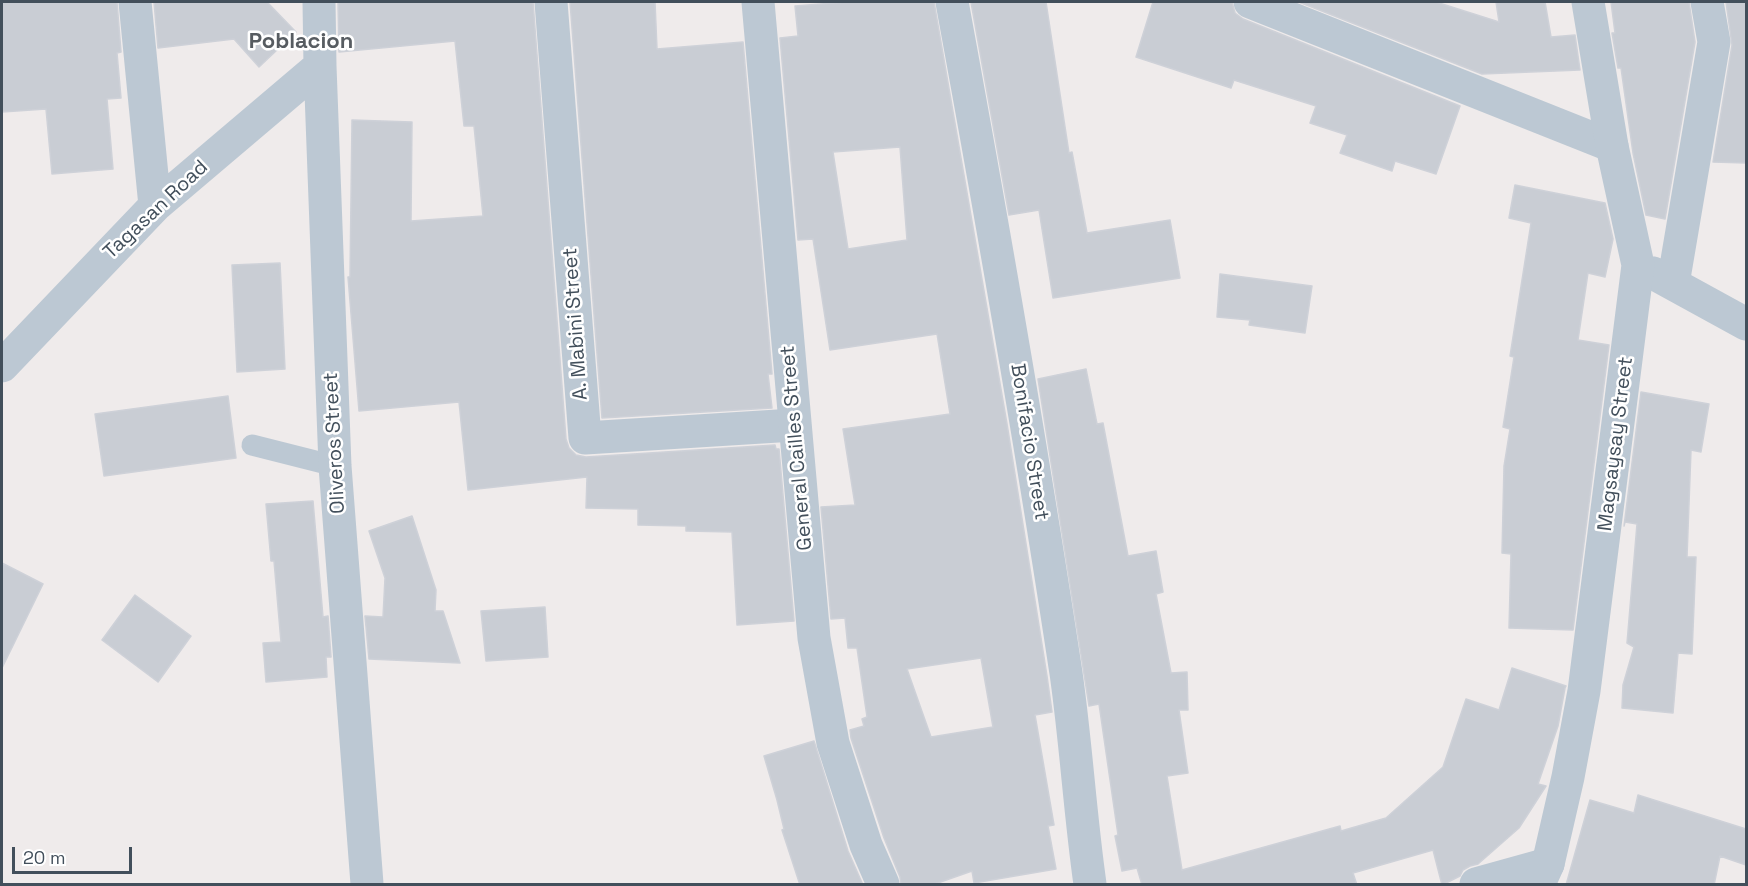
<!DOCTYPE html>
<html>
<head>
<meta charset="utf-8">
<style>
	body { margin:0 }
	#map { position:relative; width:1748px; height:886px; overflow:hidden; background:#efebeb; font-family:"Space Grotesk",sans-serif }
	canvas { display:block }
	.frame { position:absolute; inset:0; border:3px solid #424f5b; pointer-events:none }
	.scale { position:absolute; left:12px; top:847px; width:120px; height:27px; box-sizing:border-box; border:3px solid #424f5b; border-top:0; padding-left:8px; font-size:18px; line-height:21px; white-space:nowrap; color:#424f5b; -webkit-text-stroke:4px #fff; paint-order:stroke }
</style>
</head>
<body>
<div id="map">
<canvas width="1748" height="886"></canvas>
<div class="frame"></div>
<div class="scale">20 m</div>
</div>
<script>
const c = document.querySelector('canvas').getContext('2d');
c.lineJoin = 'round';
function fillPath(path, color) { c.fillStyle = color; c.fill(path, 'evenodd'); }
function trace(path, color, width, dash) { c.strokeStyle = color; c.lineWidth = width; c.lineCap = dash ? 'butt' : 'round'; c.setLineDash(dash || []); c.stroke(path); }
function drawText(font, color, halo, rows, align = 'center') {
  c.font = font + ' "Space Grotesk",sans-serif'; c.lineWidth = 5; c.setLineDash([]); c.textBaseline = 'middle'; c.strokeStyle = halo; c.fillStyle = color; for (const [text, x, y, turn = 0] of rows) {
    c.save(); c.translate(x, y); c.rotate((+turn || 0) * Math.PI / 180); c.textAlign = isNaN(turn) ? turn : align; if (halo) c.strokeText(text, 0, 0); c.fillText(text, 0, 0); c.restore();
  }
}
const building = new Path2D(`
	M2 2H117L121 52 117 53 121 98 107 99 113 169 52 174 46 109 2 112Z
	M154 2H267L296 32 259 67 234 39 158 48Z
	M338 2H533L566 439 569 448 576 455 586 457 775 445 776 449H779L794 621 737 625 732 532 686 531V526L638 525V509L586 508 587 477 468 490 459 402 359 411 348 277H350L352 120 412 122 411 221 483 216 474 126H464L455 41 339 52Z
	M570 2H655L657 49 743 42 772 374H768L772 408 602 418Z
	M846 2H934L1007 424 1047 676 1052 712 1035 715 1054 825 1048 826 1056 869 974 883 972 871 932 885H901L900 877 884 838 851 738 850 730 864 726 862 719 867 717 857 648H848L845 618 831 619 821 507 855 505 843 429 950 414 937 334 830 350 813 239 798 240 780 38 798 36 795 6ZM900 147 907 240 848 249 833 152ZM981 658 993 727 931 737 907 669Z
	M971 2H1046L1069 153 1072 152 1087 233 1170 220 1180 278 1053 298 1039 210 1009 215Z
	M1153 2H1232L1235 13 1243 19 1460 106 1436 174 1395 161 1392 171 1340 153 1347 135 1310 123 1316 106 1234 80 1231 88 1136 57Z
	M1299 2H1436L1499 22 1496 2H1545L1551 37 1575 35 1580 70 1482 74Z
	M1611 2H1689L1695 42 1665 219 1646 215 1633 153 1621 68H1618L1612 33H1615Z
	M1726 2H1746V163L1713 162 1732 45Z
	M1515 185 1605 203 1613 239 1605 277 1588 273 1578 340 1609 345 1573 630 1509 628 1511 554 1502 553 1504 466 1510 429 1503 427 1514 357 1510 356 1531 223 1509 218Z
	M280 263 285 369 237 372 232 265Z
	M1220 274 1312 286 1305 333 1249 325 1250 320 1217 317Z
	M1086 369 1097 424 1103 423 1128 556 1156 551 1163 592 1156 594 1171 673 1187 672 1188 710H1179L1188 773 1167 776 1182 870 1340 826 1341 831 1386 818 1443 767 1466 699 1499 710 1512 668 1566 686 1565 688 1558 726 1538 784 1546 786 1519 828 1478 864 1470 866 1463 870 1460 876 1442 885 1433 850 1353 873 1357 885H1142L1137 868 1122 871 1115 836 1118 835 1099 704 1089 706 1038 379Z
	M1641 392 1709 404 1701 452 1691 450 1687 557H1696L1692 654 1678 653 1673 713 1622 708 1623 685 1634 647 1627 643 1637 524 1625 522 1624 526Z
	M228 396 236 458 104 476 95 414Z
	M313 501 323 617 328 616 331 657H326L327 677 266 682 263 643 281 642 274 561H271L266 504Z
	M412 516 436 590 435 611H443L460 663 369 659 365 616 383 617 385 578 369 531Z
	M2 563 43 584 2 668Z
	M135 595 191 636 158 682 102 640Z
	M545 607 548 657 486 661 481 611Z
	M814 741 848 851 863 885H800L782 830 784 829 777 800 764 756Z
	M1638 795 1746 829V865L1720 856 1714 885H1566L1590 800 1634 813Z`);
fillPath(building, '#c9cdd4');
trace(building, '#ced1d8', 1.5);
trace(new Path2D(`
	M252 445 335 466`), '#bcc8d3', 21);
trace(new Path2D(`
	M135 2 155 206
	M319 2 320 66 335 466 367 884
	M551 2 585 438 794 425
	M952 2C993 225 1032 448 1066 673 1076 743 1080 814 1090 884
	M1250 2 1612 146
	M1653 273 1746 324
	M1673 284 1714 42 1707 2
	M2 366 155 206 320 66
	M1476 884 1548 864`), '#bcc8d3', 33);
trace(new Path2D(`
	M758 2 814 638 833 743 866 845 883 884
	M1539 884 1548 864 1568 777 1584 691 1638 265 1612 146 1588 2`), '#bcc8d3', 33);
drawText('20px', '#424f5b', '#fff', [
	["Tagasan Road",156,210,-43],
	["A. Mabini Street",576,324,-94],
	["Bonifacio Street",1029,442,81],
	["Oliveros Street",335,443,-93],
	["Magsaysay Street",1616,444,-83],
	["General Cailles Street",797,448,-95]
]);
drawText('bold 22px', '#575c61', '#fff', [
	["Poblacion",301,42]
]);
</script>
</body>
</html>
